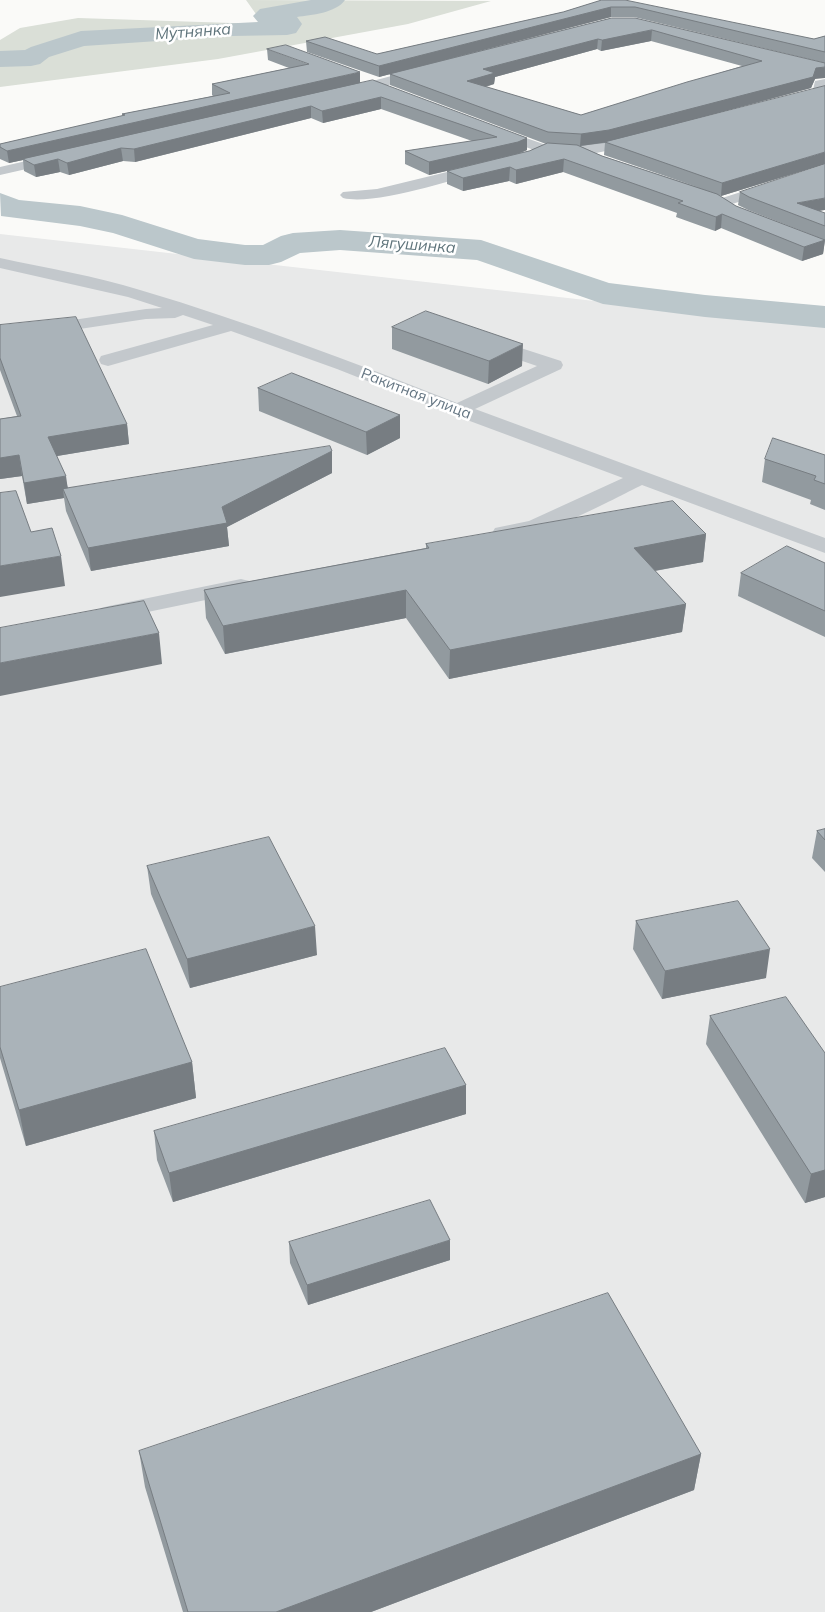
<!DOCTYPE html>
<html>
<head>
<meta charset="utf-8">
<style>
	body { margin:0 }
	canvas { display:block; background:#fafaf8 }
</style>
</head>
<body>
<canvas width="825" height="1612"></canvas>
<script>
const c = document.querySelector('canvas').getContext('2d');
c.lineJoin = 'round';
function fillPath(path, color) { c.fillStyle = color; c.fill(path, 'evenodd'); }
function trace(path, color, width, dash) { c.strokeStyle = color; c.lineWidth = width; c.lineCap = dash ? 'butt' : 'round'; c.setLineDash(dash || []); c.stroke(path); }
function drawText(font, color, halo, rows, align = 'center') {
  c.font = font + ' Mulish,sans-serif'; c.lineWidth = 5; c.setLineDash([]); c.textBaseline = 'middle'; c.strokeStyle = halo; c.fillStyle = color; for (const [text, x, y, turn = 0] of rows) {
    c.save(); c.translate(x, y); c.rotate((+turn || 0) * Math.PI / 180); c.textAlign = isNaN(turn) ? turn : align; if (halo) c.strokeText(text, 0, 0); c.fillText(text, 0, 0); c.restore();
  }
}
fillPath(new Path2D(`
	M0 234 825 327V1612H0Z`), '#e8e9e9');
fillPath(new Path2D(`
	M246 0 491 1 408 24 218 59 0 87V40L20 28 78 18 263 24Z`), '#dadfd7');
fillPath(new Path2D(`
	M311 0H345C336 13 311 15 297 17L302 24 296 33 287 35 232 36 84 46 49 57 40 64 31 66 0 67V51L25 50 31 47 81 31 258 22 253 16 260 9Z
	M0 193 19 200 80 206 122 215 198 239 245 245H263L281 236 293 233 340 230 481 240 609 283 705 295 825 306V328L705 317 603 304 477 260 340 250 300 253 281 262 269 265H245L194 259 113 233 80 226 1 216Z`), '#bbc7cb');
fillPath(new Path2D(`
	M425 67 430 68 431 71 430 74 344 97 337 93 339 90Z
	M825 79V92L823 96 788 105 781 101 783 98 813 90 815 81Z
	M492 126 549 146 596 144 640 136 645 137 647 140 645 143 596 153 545 154 487 133 485 130 487 127Z
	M61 153 66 154 68 157 66 160 0 175V167Z
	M484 163 489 164 491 167 489 170C455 179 374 206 343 198L340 195 343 192 377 189Z
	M825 165V174L726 206H716L713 203 716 200Z
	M0 258C46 268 95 276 140 290 248 322 353 362 457 403L537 366 481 347 478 343 481 339 487 338 493 339 561 361 563 365 561 369 475 409 825 538V553L642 485C609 501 529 546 495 538L492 533 495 528 529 521 623 478 451 414 337 369 231 331 108 366 101 364 99 360 101 356 213 325 183 315 175 318 146 319 0 341V331L146 309 162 308 128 297 0 268Z
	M241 579 249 581 253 586 249 591 109 620 101 618 97 613 101 608 109 606Z`), '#c3c8cc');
fillPath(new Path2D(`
	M602 0 814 39 825 36V63L634 17H611L417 67 612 18 825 63 815 79 811 88 674 125 825 164 721 196 718 195 736 206 825 240 823 254 802 261 721 228 715 231 676 217 677 213 563 172 516 184 509 181 463 191 447 184V171L429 175 405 164V151L472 141 381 109 323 123 311 118 135 162 123 161 69 175 60 172 36 177 24 171 23 160 9 163 0 159V144L123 116 122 114 213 96 212 95V84L289 68 268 60 267 49 360 83 527 138V150L521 153 529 151 546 144 390 85V74L379 77 307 52 306 41 377 54 563 12ZM651 41 742 66 581 115 486 87 494 84 495 77 597 49 601 51ZM605 143 604 155 700 188 602 156 580 146Z
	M740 192 825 213V240L748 210 738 205Z
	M0 325 127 424 129 444 57 456 68 488 332 451V473L227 527 229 546 91 571 66 511 64 498 27 504 22 476 0 479V419L17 416 0 370Z
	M392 327 522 366 488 384 392 349Z
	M258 388 400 415V438L367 455 259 411Z
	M825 455V510L810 504 811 500 762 482 765 459Z
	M706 534 703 562 655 571 686 604 682 632 449 679 406 618 225 654 206 618 204 590 426 548V544Z
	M825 563V637L738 596 741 573Z
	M825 829V872L812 858 817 831Z
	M147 866 317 955 190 988 151 894Z
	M636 921 766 978 662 999 633 949Z
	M0 987 192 1062 196 1098 26 1146 0 1058Z
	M710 1016 825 1053V1197L805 1203 706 1044Z
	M466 1085V1114L173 1202 157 1160 154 1131Z
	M289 1242 450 1260 308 1305 290 1263Z
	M139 1451 701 1454 694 1490 371 1612H183L145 1487Z`), '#929a9f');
fillPath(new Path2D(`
	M611 7V17L379 77V66Z
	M652 30 651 41 601 51 602 40Z
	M598 39 597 49 495 77 494 84 466 92 467 81 483 69Z
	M825 67V78L815 79 811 88 609 142 580 146 581 134 816 68Z
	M360 72V84L23 159V160L9 163 7 151Z
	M381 97V109L323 123 322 111Z
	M311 106V118L135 162 134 149Z
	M527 138V150L517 154 429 175V162Z
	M121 148 123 161 69 175 67 163Z
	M825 152V164L721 196 722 183Z
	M58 159 60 172 36 177 34 165Z
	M564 159 563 172 516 184V170Z
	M510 167 509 181 463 191V178Z
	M825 198V210L797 215V203Z
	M722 214 721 228 715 231 716 217Z
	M825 240 823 254 802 261 804 247Z
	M523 344 522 366 488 384 489 361Z
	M400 415V438L367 455 366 432Z
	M127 424 129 444 51 457 48 437Z
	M332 451V473L227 527 229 546 91 571 88 548 222 507Z
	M19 455 22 476 0 479V458Z
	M66 476 69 497 63 489 64 498 27 504 24 483Z
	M706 534 703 562 631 575 634 548Z
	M61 556 65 586 0 597V566Z
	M406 590V618L225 654 223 626Z
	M686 604 682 632 449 679 450 650Z
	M159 633 162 664 0 696V663Z
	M315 926 317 955 190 988 187 959Z
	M770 949 766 978 662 999 665 971Z
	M192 1062 196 1098 26 1146 19 1110Z
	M466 1085V1114L173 1202 169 1173Z
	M825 1170V1197L805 1203 811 1174Z
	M450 1240V1260L308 1305 307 1285Z
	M701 1454 694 1490 371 1612H276Z`), '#777d82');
const building = new Path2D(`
	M602 0H625L814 39 825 36V52L635 7H611L379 66 306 41 325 37 377 54 563 12Z
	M612 18H635L825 63V67L816 68 813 77 609 130 581 134 548 132 390 74ZM652 30 762 61 687 82 581 115 467 81 495 73 483 69 598 39 602 40Z
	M286 45 360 72 7 151 0 147V144L125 115 122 114 230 93 212 84 309 64 267 49Z
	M373 80 527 138 518 142 429 162 405 151 497 137 381 97 322 111 311 106 134 149 121 148 67 163 58 159 34 165 23 159Z
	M825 86V152L722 183 605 142Z
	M548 143 577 145 602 156 717 194 736 206 825 240 804 247 722 214 716 217 678 203 683 201 564 159 516 170 510 167 463 178 447 171 529 151Z
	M825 164V198L797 203 825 213V226L749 197 740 192Z
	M426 311 523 344 489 361 392 327Z
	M76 317 127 424 48 437 66 476 24 483 19 455 0 458V419L21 416 0 358V325Z
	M292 373 400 415 366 432 258 388Z
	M773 438 825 455V484L814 480 816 476 765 459Z
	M330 446 332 451 222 507 227 523 88 548 63 489Z
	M16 491 31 532 52 528 61 556 0 566V493Z
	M673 501 706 534 634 548 686 604 450 650 406 590 223 626 204 590 429 548 426 544Z
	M787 546 825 563V611L741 573Z
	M144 601 159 633 0 663V628Z
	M825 829V840L817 831Z
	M269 837 315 926 187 959 147 866Z
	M738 901 770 949 665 971 636 921Z
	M146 949 192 1062 19 1110 0 1047V987Z
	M786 997 825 1053V1170L811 1174 710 1016Z
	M445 1048 466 1085 169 1173 154 1131Z
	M430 1200 450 1240 307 1285 289 1242Z
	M608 1293 701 1454 276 1612H188L139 1451Z`);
fillPath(building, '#aab3b9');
trace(building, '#777d82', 1);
drawText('15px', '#657683', '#fff', [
	["Ракитная улица",416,394,21]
]);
drawText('italic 16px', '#60757c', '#fff', [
	["Мутнянка",193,32,-4],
	["Лягушинка",412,245,4]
]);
</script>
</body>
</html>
